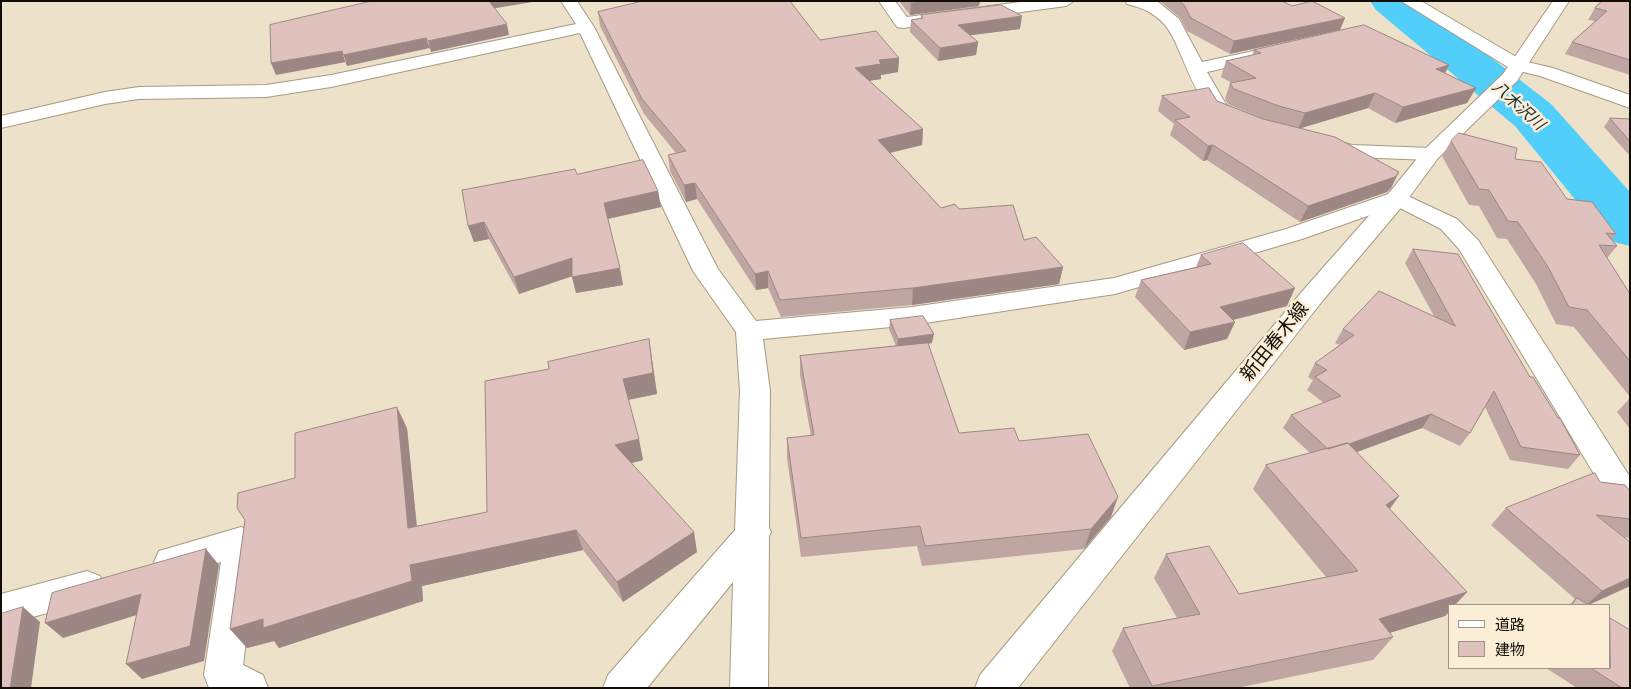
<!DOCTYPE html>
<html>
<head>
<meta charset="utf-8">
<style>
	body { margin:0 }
	#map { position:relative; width:1631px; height:689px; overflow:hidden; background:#eee1c9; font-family:Karla,"Noto Sans JP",sans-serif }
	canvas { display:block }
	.frame { position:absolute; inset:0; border:2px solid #120d06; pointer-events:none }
	.legend { position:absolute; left:1448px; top:604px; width:162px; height:65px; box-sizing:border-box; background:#fceed6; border:1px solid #9e9483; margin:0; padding:6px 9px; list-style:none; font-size:15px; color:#120d06 }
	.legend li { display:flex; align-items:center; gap:10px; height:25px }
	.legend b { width:25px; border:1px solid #9e9483 }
</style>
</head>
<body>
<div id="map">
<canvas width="1631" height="689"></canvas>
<div class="frame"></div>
<ul class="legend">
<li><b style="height:6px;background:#fff"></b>道路</li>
<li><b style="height:14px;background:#dfc1bd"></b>建物</li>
</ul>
</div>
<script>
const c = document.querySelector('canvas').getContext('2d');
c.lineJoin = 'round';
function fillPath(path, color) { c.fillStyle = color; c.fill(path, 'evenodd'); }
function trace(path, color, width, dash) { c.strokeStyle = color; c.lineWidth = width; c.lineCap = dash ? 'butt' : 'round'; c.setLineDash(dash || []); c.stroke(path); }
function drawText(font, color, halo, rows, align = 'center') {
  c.font = font + ' Karla,"Noto Sans JP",sans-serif'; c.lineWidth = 5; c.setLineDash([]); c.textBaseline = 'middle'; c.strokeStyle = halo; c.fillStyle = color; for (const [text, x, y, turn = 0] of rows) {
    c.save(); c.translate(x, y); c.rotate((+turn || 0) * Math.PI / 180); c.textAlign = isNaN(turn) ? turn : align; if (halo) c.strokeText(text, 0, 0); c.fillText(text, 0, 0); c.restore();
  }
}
fillPath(new Path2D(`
	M1370 1H1418L1551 104 1630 192V246L1609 241 1515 126 1376 10Z`), '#51cef9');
const minor = new Path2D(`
	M561 1H577L594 27 718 269 756 321 912 307 1114 278 1286 229 1397 191 1457 219 1478 240 1630 477V518L1618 514 1459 249 1441 229 1396 206 1302 239 1115 294 912 325 763 339 770 391 769 528 771 532 769 536 768 688H730L733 582 647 688H603L608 675 735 530 740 391 736 332 693 271 580 33 331 87 266 97 139 99 105 104 1 128V116L105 92 139 87 266 85 331 75 576 24Z
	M879 1H895L907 17 1028 1H1074L1066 6 903 28 897 27Z
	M1125 1H1157L1179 19 1202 62 1263 49 1269 50 1272 54 1269 58 1207 72 1227 106 1238 111 1241 115 1238 119C1197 129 1185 46 1164 24 1153 12 1143 8 1127 4Z
	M1401 1H1421L1523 61 1553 68 1630 95V108L1540 76 1511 69Z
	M1324 138 1352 145 1431 148 1438 150 1442 154 1438 158 1431 160 1352 157 1317 148 1314 144 1317 140Z
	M241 527 253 531 258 541 243 665 263 675 268 688H209L204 675 221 562 171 577 159 573 154 562 159 551Z
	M87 571 100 576 105 587 100 598 1 626V594Z`);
const major = new Path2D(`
	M1553 1H1569L1517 81 1438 158 1405 203 1324 299 1018 688H975L980 675 1306 287 1389 193 1424 150 1503 74Z`);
trace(minor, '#a69a83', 2);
trace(major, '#a69a83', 2);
fillPath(minor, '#fff');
fillPath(major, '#fff');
fillPath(new Path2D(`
	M899 1H980L979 6 910 15Z
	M1160 1H1282L1230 54 1187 31 1180 18Z
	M1601 1H1630V75L1565 54 1572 42 1595 21 1588 20 1595 8Z
	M598 12 820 40 899 58 898 72 881 75V79L869 81 923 129 922 145 890 153 941 208 959 209 1024 240 1063 267 1059 284 912 305 781 317 768 288 756 290 697 199 686 202 670 171 668 155 676 153 644 114 600 26Z
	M921 15 1020 29 970 35 978 42 976 55 938 61 910 32 911 20 921 18Z
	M1254 50 1449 65 1445 73 1476 88 1467 103 1395 123 1368 108 1301 128 1399 172 1391 188 1387 192 1300 222 1207 160 1203 161 1170 135 1174 124 1158 111 1162 96 1217 101 1264 119 1228 104 1225 99 1230 83H1232L1221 77 1226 61 1252 56Z
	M1610 118 1630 119V156L1604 127Z
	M1451 141 1515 159 1567 199 1616 234 1612 240 1617 246 1607 258 1630 294V397L1574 327 1556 324 1536 284 1507 239 1497 238 1479 206 1469 205 1442 156Z
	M577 174 658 191 661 207 608 219 623 285 576 293 572 276 519 294 489 239 474 242 468 226Z
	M1413 249 1530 377 1580 455 1568 469 1510 460 1485 407 1470 433 1460 446 1422 428 1356 452 1399 496 1390 509 1467 592 1455 605H1450V611L1445 616 1389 633 1393 637 1373 660 1237 688H1130L1112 651 1123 628 1177 618 1154 578 1166 554 1239 594 1326 577 1253 489 1266 465 1310 453 1283 428 1291 415 1324 403 1307 390 1313 380 1308 377 1315 363 1340 345 1335 343 1343 329 1434 316 1405 263Z
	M1201 255 1287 306 1233 320 1235 322 1227 339 1184 350 1135 297 1141 280 1196 267Z
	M890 320 932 343 928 344 959 433 1019 441 1111 517 1084 549 922 566 917 546 801 557 787 458V438L811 436 800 375V356L896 346 889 329Z
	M649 339 657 394 628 400 643 460 632 463 697 552 623 602 583 550 422 586 423 601 279 648 274 641 247 648 230 629 295 478 407 428 417 527 487 512 549 369Z
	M1630 398V429L1617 412Z
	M1600 482 1630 491V538L1623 537 1630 586 1589 605H1569L1575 599 1491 525 1506 508Z
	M1546 668H1610L1630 688H1577Z`), '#c0a6a3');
fillPath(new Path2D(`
	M488 1H539L490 9Z
	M921 1H980L979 6 910 15 911 3Z
	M1022 16 1020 29 957 37 958 25Z
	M1345 18 1340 30 1230 54 1234 41Z
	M507 24 509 35 431 52 428 41Z
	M426 38 430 48 347 66 343 55Z
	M978 42 976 55 938 61 940 48Z
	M342 51 346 62 276 75 271 63Z
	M899 58 898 72 881 75V79L854 83 855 68 879 60Z
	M1449 65 1441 81 1436 69Z
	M1476 88 1467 103 1395 123 1403 107Z
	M1375 93 1368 108 1298 129 1305 113Z
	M923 129 922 145 877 156 878 140Z
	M1213 145 1207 160 1203 161 1208 146Z
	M1399 172 1391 188 1387 192 1300 222 1308 206Z
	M695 183 697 199 686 202 684 185Z
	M658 191 661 207 607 219 604 203Z
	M484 222 489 239 474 242 468 226Z
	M572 258 576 275 519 294 514 277Z
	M1063 267 1059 284 912 305 913 288Z
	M620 268 623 285 576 293 572 277Z
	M768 271V288L756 290 755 274Z
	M1295 288 1287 306 1213 325 1220 307Z
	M1235 322 1227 339 1184 350 1190 332Z
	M934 334 932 343 897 348 898 339Z
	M649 339 657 394 627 400 623 379Z
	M397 407 407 428 419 549 408 528Z
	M1431 414 1422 428 1322 465 1331 451Z
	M639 439 643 460 620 466 615 445Z
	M1399 496 1381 520 1386 505Z
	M1118 497 1111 517 1084 549 1091 529Z
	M576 530 583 550 422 586 423 601 279 648 274 641 247 648 230 629 410 565Z
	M694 532 697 552 623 602 617 582Z
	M206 549 219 565 204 661 142 679 126 664Z
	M1630 578V586L1588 605H1586L1602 591Z
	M1467 592 1455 605H1450V611L1445 616 1360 642 1379 619Z
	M141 594 156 609 63 638 45 623Z
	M23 607 40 622 31 688H10Z`), '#9c8784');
const building = new Path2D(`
	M372 1H489L507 24 428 41 426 38 343 55 342 51 271 63 270 25Z
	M643 1H790L820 40 876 31 899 58 879 60 881 64 855 68 923 129 878 140 941 208 955 204 959 209 1013 205 1024 240 1036 237 1063 267 913 288 780 300 768 271 755 274 695 183 684 185 668 155 686 151 642 99 598 12Z
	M1179 1H1282L1292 6 1312 1 1345 18 1234 41 1191 18 1184 5Z
	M1602 1H1630V60L1572 42 1607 11 1595 8Z
	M1001 5 1022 16 958 25 978 42 940 48 911 20 923 18 921 15Z
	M1364 25 1449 65 1436 69 1476 88 1403 107 1375 93 1305 113 1279 106 1234 89 1230 83 1256 78 1226 61 1261 53 1254 50Z
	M1209 88 1217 101 1263 119 1335 137 1399 172 1395 177 1308 206 1213 145 1208 146 1175 120 1190 117 1162 96Z
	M1610 118 1630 119V141Z
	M1459 133 1517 148 1515 159 1541 162 1567 199 1592 202 1616 234 1606 233 1617 246 1599 245 1630 294V361L1587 310 1569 307 1548 267 1518 222 1508 221 1489 190 1479 189 1451 141Z
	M643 160 658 191 604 203 620 268 572 277V258L514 277 484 222 468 226 462 190 575 169 577 174Z
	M1243 243 1295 288 1220 307 1235 322 1190 332 1141 280 1211 264 1201 255Z
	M1413 249 1458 254 1530 377H1533L1558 418H1560L1580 455 1521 447 1494 391 1470 433 1431 414 1349 444 1348 443 1328 449 1291 415 1341 396 1315 377 1327 370 1315 363 1354 335 1343 329 1379 291 1455 326Z
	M923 316 934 334 898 339 890 320Z
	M649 339 653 373 623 379 639 439 615 445 694 532 617 582 576 530 410 565 412 581 263 628V619L230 629 245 520 237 508 238 493 295 478V433L397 407 408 528 487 512 485 381 549 369 548 362Z
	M928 343 959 433 1014 428 1019 441 1088 434 1118 497 1091 529 925 546 920 526 801 538 787 438 814 435 800 356Z
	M1348 443 1399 496 1386 505 1467 592 1379 619 1393 637 1152 686 1123 628 1200 614 1166 554 1209 546 1239 594 1358 571 1266 465Z
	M1595 473 1600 482 1625 485 1630 491V519L1596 515 1630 542V578L1602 591 1506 508Z
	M206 549 190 646 126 664 141 594 45 623 52 593Z
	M1577 598 1589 605H1572Z
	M23 607 10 688H1V614Z
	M1610 618 1630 630V688H1622L1591 668H1610Z`);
fillPath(building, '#dfc1bd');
trace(building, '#9c8784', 1);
drawText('italic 16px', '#182d35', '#fceed6', [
	["八木沢川",1518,106,42]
]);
drawText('19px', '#120d06', '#fceed6', [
	["新田春木線",1275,342,-51]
]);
</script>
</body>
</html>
